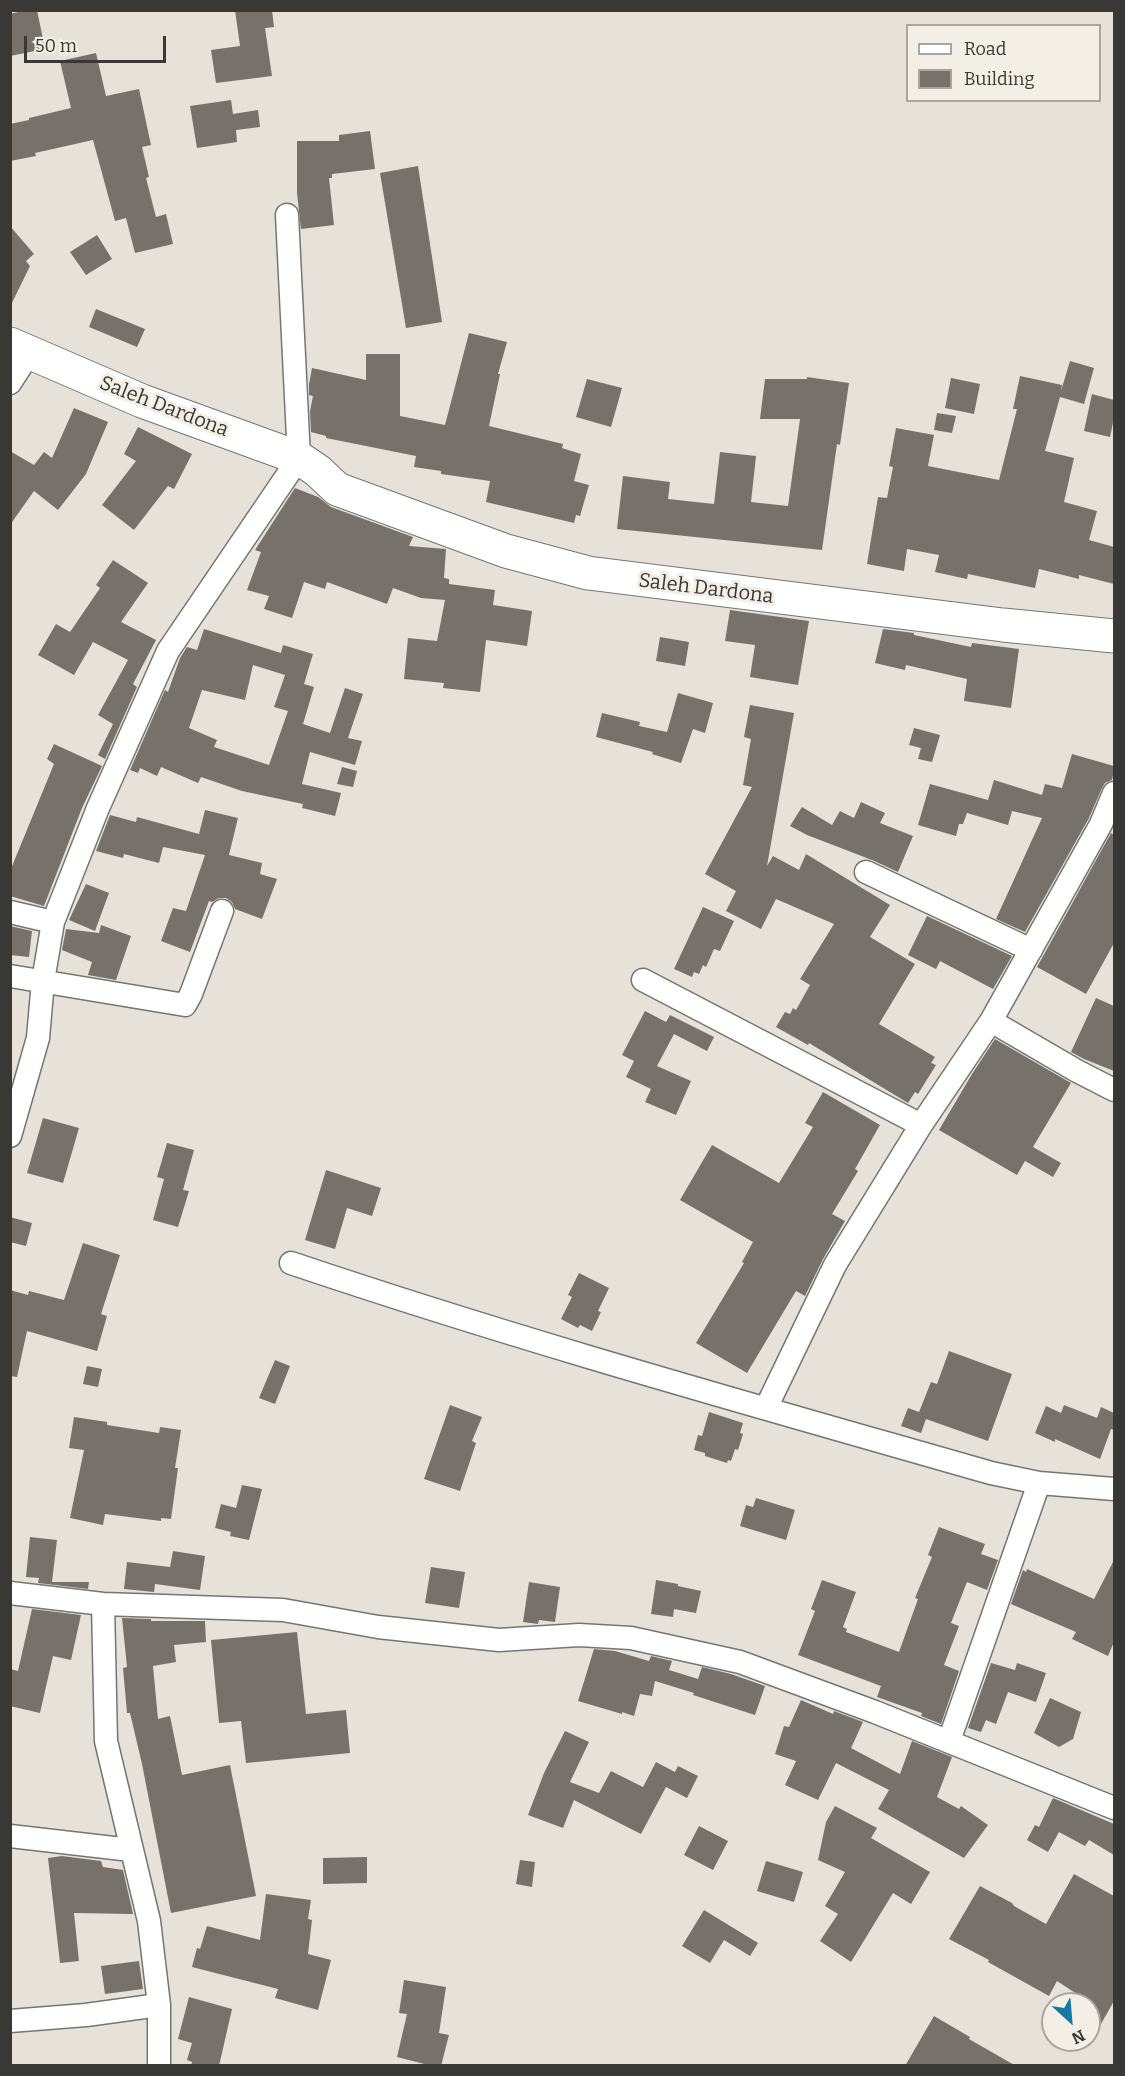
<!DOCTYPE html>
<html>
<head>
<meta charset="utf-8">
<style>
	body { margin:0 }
	#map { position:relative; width:1125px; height:2076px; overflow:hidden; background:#e6e2da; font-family:Bitter,serif }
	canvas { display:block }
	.frame { position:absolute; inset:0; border:12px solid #393835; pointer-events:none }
	.legend { position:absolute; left:906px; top:24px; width:195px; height:78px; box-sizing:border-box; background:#f3efe7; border:2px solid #a9a6a0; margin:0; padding:8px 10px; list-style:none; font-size:18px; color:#393835 }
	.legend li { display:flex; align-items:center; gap:12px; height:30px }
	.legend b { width:30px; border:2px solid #a9a6a0 }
	.north { position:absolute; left:1041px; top:1992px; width:60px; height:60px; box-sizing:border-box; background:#f3efe7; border:2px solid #a9a6a0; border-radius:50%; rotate:154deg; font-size:16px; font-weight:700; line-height:24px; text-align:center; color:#393835 }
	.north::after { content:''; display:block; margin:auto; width:21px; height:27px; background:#1878a5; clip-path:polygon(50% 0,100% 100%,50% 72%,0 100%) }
	.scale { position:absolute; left:24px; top:36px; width:142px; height:27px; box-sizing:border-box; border:3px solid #393835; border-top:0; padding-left:8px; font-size:18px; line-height:21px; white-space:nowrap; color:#393835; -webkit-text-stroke:4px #f3efe7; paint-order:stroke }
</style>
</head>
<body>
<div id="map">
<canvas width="1125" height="2076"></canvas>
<div class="frame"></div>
<ul class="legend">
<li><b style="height:8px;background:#fff"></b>Road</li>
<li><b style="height:16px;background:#76726b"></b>Building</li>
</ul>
<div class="north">N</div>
<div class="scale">50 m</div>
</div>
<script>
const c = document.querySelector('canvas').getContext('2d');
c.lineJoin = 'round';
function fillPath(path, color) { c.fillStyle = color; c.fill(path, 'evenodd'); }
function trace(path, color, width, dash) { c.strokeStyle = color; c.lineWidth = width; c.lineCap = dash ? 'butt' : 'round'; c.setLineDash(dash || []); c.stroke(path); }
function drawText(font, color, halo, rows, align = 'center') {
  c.font = font + ' Bitter,serif'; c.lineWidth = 6; c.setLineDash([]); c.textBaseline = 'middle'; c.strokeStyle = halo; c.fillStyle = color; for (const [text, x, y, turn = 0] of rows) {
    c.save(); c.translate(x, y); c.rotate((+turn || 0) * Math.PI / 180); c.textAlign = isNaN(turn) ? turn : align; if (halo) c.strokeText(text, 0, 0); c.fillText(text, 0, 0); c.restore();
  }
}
fillPath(new Path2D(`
	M26 10H37L45 49 10 56V14Z
	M235 10H272L274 27 265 28 272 76 216 83 211 50 240 46Z
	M96 53 106 96 139 89 151 145 142 147 149 177 146 178 156 217 166 214 173 244 135 253 126 218 115 221 93 140 35 153 36 156 10 161V124L29 120V118L71 108 60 61Z
	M231 100 233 114 258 110 260 127 236 130 237 142 197 148 190 106Z
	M370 131 375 169 332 174V178H329L334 225 301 229 297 193V141H339V135Z
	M418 166 442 322 406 328 380 173Z
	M10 226 34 254 26 261 30 266 10 307Z
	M97 235 112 259 86 275 70 252Z
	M96 309 145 329 137 347 89 327Z
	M469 333 507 342 498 374H500L489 426 563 444 562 448 581 454 574 481 589 485 580 516 576 515 574 523 486 502 490 481 441 474V471L414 467 416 456 326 438V436L311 432 310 411 313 396 309 395V384L312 368 366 380V354H400V416L445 425Z
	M1070 361 1094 368 1084 404 1060 397 1045 451 1074 458 1064 502 1097 511 1089 540 1114 547V584L1079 575V579L1039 569 1035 588 968 574 967 579 935 572 939 555 907 549 904 571 867 564 878 497 887 498 893 467 889 466 896 428 934 435 928 466 999 480 1017 409H1013L1020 376 1062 385 1061 391Z
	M807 377 849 383 840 445 837 444 822 550 617 529 623 476 670 482 668 499 714 504 720 452 756 456 751 502 788 506 800 419H760L765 379H807Z
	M951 378 980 384 974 414 945 408Z
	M587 379 622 388 611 427 576 417Z
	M1092 394 1114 400V418L1110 437 1084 431Z
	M74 408 108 422 86 474 58 510 34 491 10 525V451L34 465 44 452 52 458Z
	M937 413 956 416 952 433 934 430Z
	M138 427 192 454 174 489 168 486 134 530 102 505 136 461 124 454Z
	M295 488 318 497 331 507 413 537 409 546 446 549 444 578 449 579V584L495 590 493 605 532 611 527 646 486 640 480 692 443 688 444 683 404 679 408 638 437 641 445 600 421 598 393 588 387 604 327 582 325 589 304 582 292 618 264 609 269 596 247 590 261 552 255 550Z
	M113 560 148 583 121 622 156 640 133 684 137 687 105 759 98 755 113 724 98 715 128 660 93 642 74 675 38 655 56 624 70 632 100 588 96 585Z
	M730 610 809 621 798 685 750 677 755 645 725 641Z
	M204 629 281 653 283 645 313 654 304 684 314 687 303 724 330 733 345 688 363 694 348 738 362 741 355 765 310 752 302 784 341 793 335 816 302 808 303 804 242 791 201 777 198 783 161 767 157 776 140 768 138 773 130 770 165 690 168 692 180 658 187 647 197 650ZM253 665 285 675 274 707 288 711 269 765 214 747 217 740 189 728 202 690 245 700Z
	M883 629 914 633V635L971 647 972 643 1019 649 1011 708 964 701 967 679 906 665 905 670 875 663Z
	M660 637 689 642 685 666 656 661Z
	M678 693 713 703 705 733 693 729 681 763 652 754 653 752 596 737 602 713 640 722 639 726 667 732Z
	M750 705 794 713 767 866 773 856 799 870 806 854 890 905 870 937 915 964 879 1024 935 1057 931 1063 936 1065 918 1094 915 1092 908 1103 809 1043 808 1045 776 1027 785 1012 790 1014 793 1008 796 1010 810 985 800 979 834 924 776 899 761 929 726 911 736 891 705 874 752 787 743 785 751 739 744 737Z
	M914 728 940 735 932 762 918 759 921 748 909 745Z
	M54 744 102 766 82 808 44 906 10 896V871L54 764 47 759Z
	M1072 754 1114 766V771L1112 780 1105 783 1102 788 1089 818 1025 932 996 919 1042 818 1012 811 1008 825 967 813 963 824H959L956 836 918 825 930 784 988 800 994 780 1042 795 1045 784 1062 788Z
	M342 767 357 771 353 787 337 784Z
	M861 802 885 813 880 823 913 836 898 872 872 860 807 835 790 826 802 807 832 825 840 811 854 818Z
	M205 810 238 818 229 855 262 863 260 874 277 879 262 919 235 909 232 902 226 898H219L212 902 209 901 190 952 161 941 173 908 186 911 205 855 163 847 159 863 124 854 123 858 96 851 110 815 136 822 137 817 199 834Z
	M1111 833 1114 835V943L1086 994 1037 967Z
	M86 884 109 893 95 931 69 920Z
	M703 907 734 921 720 951 714 949 706 967 703 965 699 974 694 972 692 977 674 969Z
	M927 916 1012 956 993 989 940 961 936 969 908 955Z
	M101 925 131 936 116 980 88 975 92 962 62 950 66 929 99 933Z
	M10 926 32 931 29 957 10 955Z
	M1096 998 1114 1006V1071L1084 1059 1071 1052Z
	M645 1011 666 1022 670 1015 714 1037 707 1051 674 1034 657 1066 691 1081 676 1115 645 1102 651 1089 626 1077 634 1061 622 1055Z
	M995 1039 1071 1083 1033 1147 1061 1163 1053 1177 1025 1161 1017 1175 939 1130 972 1074Z
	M823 1092 880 1125 855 1169 858 1171 832 1214 845 1221 823 1259 805 1296 796 1291 747 1373 696 1343 744 1263 742 1262 753 1242 680 1200 712 1145 779 1183 813 1127 805 1123Z
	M43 1118 79 1128 63 1183 27 1173Z
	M167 1143 194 1150 183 1190 189 1191 178 1227 153 1220 164 1179 157 1177Z
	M326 1170 381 1188 372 1216 347 1208 335 1249 305 1240Z
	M10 1217 32 1223 26 1246 10 1242Z
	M83 1243 120 1255 101 1314 107 1316 97 1351 27 1331 17 1377 10 1376V1290L28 1295 29 1291 64 1300Z
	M579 1273 609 1288 598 1311 601 1312 592 1331 580 1325 578 1328 561 1319 572 1297 568 1295Z
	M949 1351 1012 1374 988 1441 926 1419 921 1433 901 1426 908 1408 919 1412 931 1382 937 1384Z
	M275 1360 290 1366 275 1404 259 1398Z
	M87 1366 102 1369 98 1387 83 1384Z
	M450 1405 482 1417 472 1441 476 1443 460 1491 424 1479Z
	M1064 1405 1097 1418 1101 1407 1114 1413V1430L1111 1429 1100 1459 1055 1439V1442L1035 1433 1046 1406 1061 1413Z
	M709 1412 743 1423 740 1433 743 1434 738 1450 735 1449 731 1461 728 1460 727 1463 705 1456V1453L694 1450 698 1435 702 1436Z
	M74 1417 107 1422V1425L159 1433 160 1427 181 1430 175 1468H178L171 1519 161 1518V1521L105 1514 103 1525 70 1518 84 1450 69 1448Z
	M242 1485 262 1489 249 1540 230 1536 231 1532 215 1528 221 1504 236 1508Z
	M756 1498 795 1510 786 1540 740 1526 746 1505 753 1507Z
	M939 1527 985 1544 981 1554 998 1560 987 1590 967 1582 951 1623 959 1626 944 1665 959 1671 941 1724 921 1716 922 1713 877 1697 881 1686 798 1655 815 1611 811 1609 822 1580 856 1592 843 1627 847 1629 846 1632 899 1652 918 1599 915 1598 932 1557 928 1555Z
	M30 1537 57 1540 52 1582H89L88 1589 38 1583 39 1578 26 1577Z
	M173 1551 205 1556 200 1590 155 1584 154 1592 124 1589 127 1562 170 1567Z
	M1114 1560V1642L1108 1656 1072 1639 1076 1632 1011 1604 1023 1570 1026 1572 1027 1569 1094 1599Z
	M431 1567 465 1572 459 1608 425 1603Z
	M656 1580 678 1584V1586L701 1591 696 1613 674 1609 673 1617 651 1614Z
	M529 1582 560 1587 555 1622 539 1620 538 1624 523 1622Z
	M32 1609 81 1615 71 1660 53 1656 40 1713 10 1706V1669L18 1671Z
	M122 1618 151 1619V1621H205L206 1642 174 1645 176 1662 153 1666 158 1719 170 1716 182 1775 230 1765 256 1896 171 1913 142 1764 130 1713H127L123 1668 127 1667Z
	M297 1632 306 1714 346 1710 350 1753 246 1763 241 1721 219 1723 211 1640Z
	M594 1649 615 1651 649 1661 651 1656 672 1661 669 1670 698 1679 702 1667 731 1674 765 1686 755 1715 693 1695 694 1693 655 1681 652 1696 640 1694 634 1716 622 1712V1714L578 1701Z
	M991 1663 1015 1670 1017 1663 1046 1673 1036 1702 1008 1692 996 1724 986 1720 981 1732 968 1728Z
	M1050 1698 1081 1712 1073 1739 1059 1747 1034 1733Z
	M801 1700 833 1714 834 1711 863 1722 851 1748 900 1774 912 1741 952 1757 937 1797 959 1809 961 1806 988 1825 964 1858 878 1809 889 1790 836 1763 818 1800 785 1785 796 1761 775 1754 784 1726 789 1727Z
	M565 1731 589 1742 570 1782 599 1793 611 1771 643 1787 656 1762 675 1772 678 1766 698 1776 687 1798 666 1787 641 1834 574 1800 563 1828 528 1815 544 1773Z
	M1053 1798 1114 1824V1855L1089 1840 1085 1846 1059 1832 1048 1852 1027 1840 1035 1825 1039 1827Z
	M835 1806 877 1828 871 1838 930 1872 911 1904 893 1893 851 1962 820 1941 838 1914 825 1906 845 1872 818 1860 826 1822Z
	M699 1826 728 1841 713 1870 684 1855Z
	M62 1856 101 1861 103 1867 123 1870 133 1914 74 1913 79 1961 60 1963 48 1858Z
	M367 1857V1883L323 1884V1858Z
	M520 1860 535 1862 532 1887 516 1884Z
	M766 1861 803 1872 794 1902 757 1891Z
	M1074 1874 1114 1896V2001L1089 2045V2004H1079L1083 1998 1057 1981 1049 1996 988 1962 989 1960 949 1939 980 1886 1012 1903 1014 1906 1046 1924Z
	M266 1894 311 1900 308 1919 312 1920 308 1954 331 1960 318 2010 275 1998 278 1989 192 1967 197 1948 200 1949 207 1926 260 1940Z
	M704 1910 758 1943 750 1956 724 1940 710 1963 682 1946Z
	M139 1961 143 1989 105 1994 101 1966Z
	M404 1980 446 1987 439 2033 449 2035 441 2066H432L397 2057 407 2014 399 2013Z
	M189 1997 232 2009 219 2066H191L192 2062 187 2060 192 2043 178 2039Z
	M934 2016 970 2037 969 2039 1016 2066H905Z`), '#76726b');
const street = new Path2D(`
	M10 383 30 352
	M866 872 1031 950
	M10 912 53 922
	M10 976 185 1005 191 994 222 911
	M643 980 921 1125
	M991 1021 1077 1071 1114 1090
	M10 1136 38 1038 43 981 53 922 98 808 168 651 299 458 287 215
	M291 1263C522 1341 757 1406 991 1473L1039 1483 1114 1489
	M766 1408 835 1265 921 1125 991 1021 1101 824 1114 793
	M10 1593 103 1604 283 1610 378 1627 499 1640 579 1635 631 1638 740 1662 875 1712 1114 1808
	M103 1604 106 1741 149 1921 159 2005V2066
	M949 1741 1039 1483
	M10 1836 131 1850
	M10 2021 86 2015 159 2005`);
const secondary = new Path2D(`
	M10 344 142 401 299 458 318 471 337 489 506 551 588 573 1003 625 1114 636`);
trace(street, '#79756e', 25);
trace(secondary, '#79756e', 35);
trace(street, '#fff', 22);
trace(secondary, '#fff', 33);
drawText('20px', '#393835', '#f3efe7', [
	["Saleh Dardona",164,407,21],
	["Saleh Dardona",706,589,7]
]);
</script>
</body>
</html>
